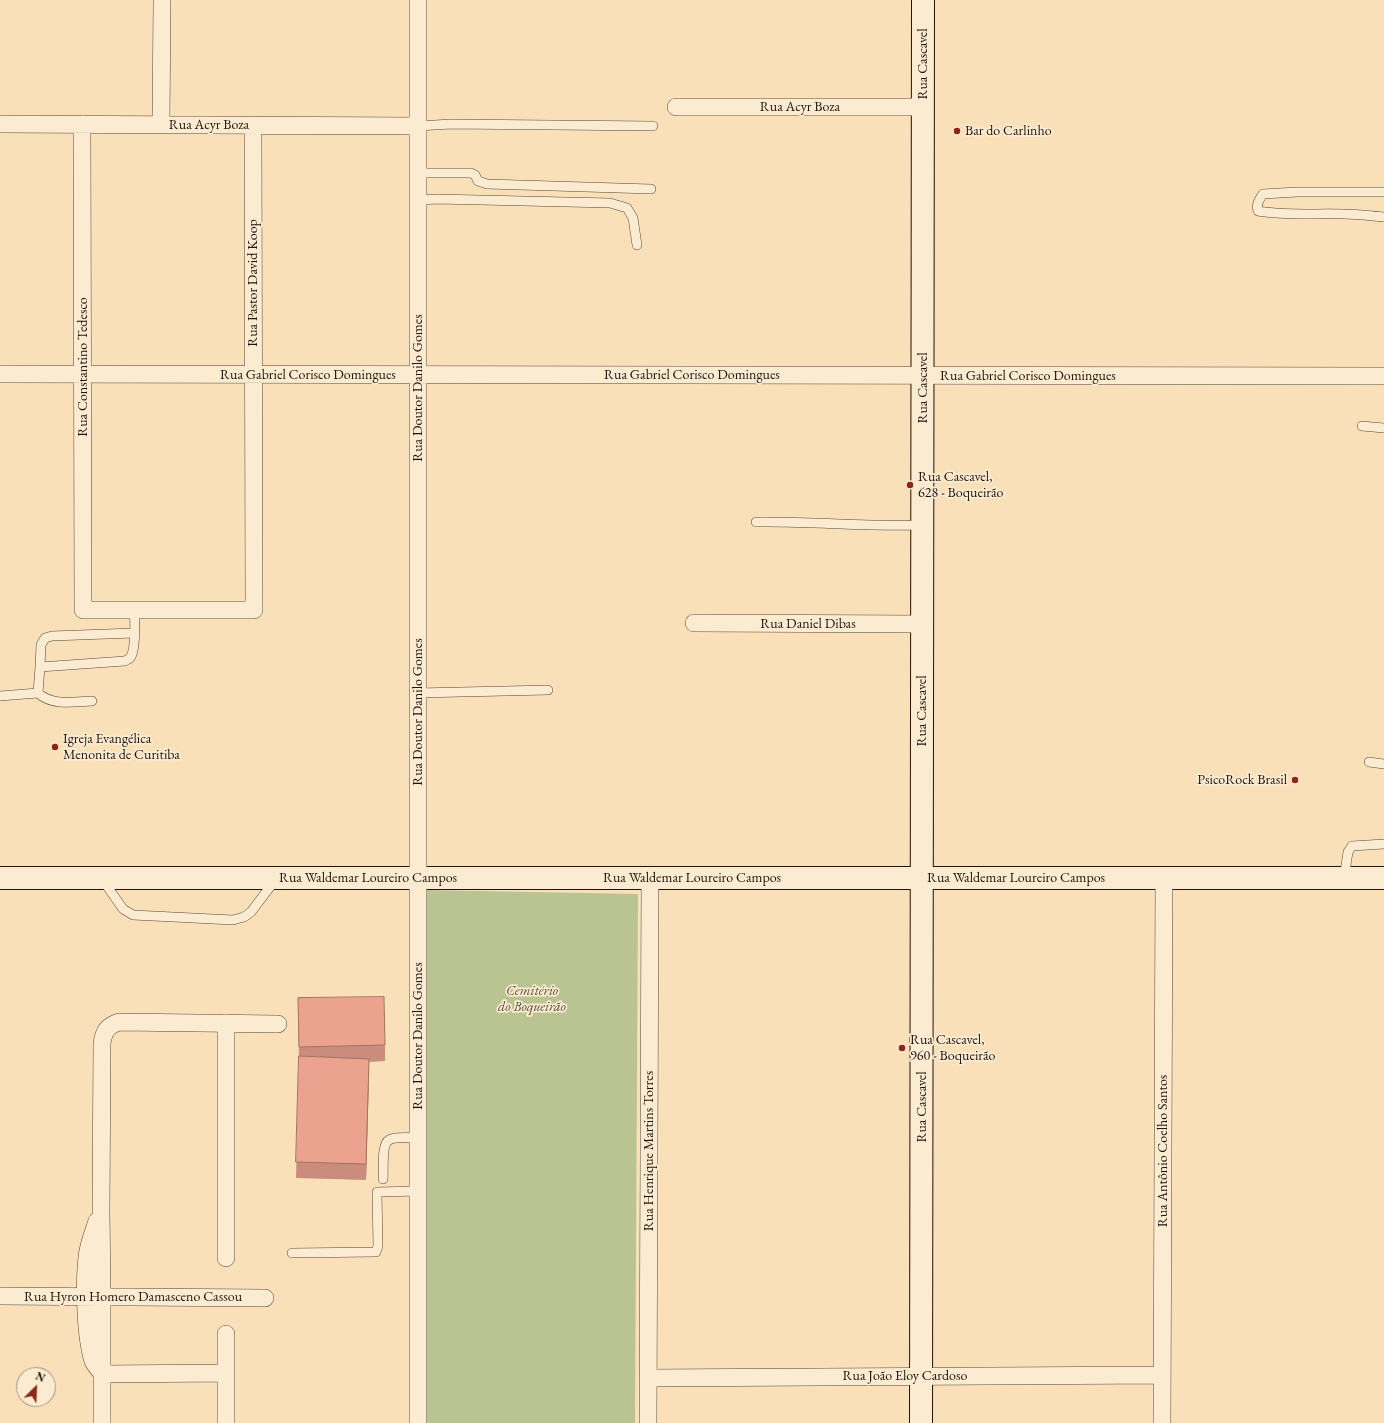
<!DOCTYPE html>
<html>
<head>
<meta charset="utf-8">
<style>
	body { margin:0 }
	#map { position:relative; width:1384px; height:1423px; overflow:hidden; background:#f9e0b8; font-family:"EB Garamond",serif }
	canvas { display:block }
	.north { position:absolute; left:16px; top:1367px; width:40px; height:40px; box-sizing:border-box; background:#fbebd1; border:1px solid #a39583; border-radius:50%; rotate:24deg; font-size:11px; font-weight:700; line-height:16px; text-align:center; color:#20130e }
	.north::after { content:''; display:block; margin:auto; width:14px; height:18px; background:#8f2418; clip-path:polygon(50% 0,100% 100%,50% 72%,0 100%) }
</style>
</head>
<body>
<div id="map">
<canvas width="1384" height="1423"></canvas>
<div class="north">N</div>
</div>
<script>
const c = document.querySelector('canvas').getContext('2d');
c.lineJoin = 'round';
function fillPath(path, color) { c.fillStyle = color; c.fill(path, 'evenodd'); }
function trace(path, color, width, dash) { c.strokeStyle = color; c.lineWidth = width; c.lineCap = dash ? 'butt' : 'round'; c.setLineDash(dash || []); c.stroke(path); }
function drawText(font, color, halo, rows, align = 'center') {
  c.font = font + ' "EB Garamond",serif'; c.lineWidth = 3.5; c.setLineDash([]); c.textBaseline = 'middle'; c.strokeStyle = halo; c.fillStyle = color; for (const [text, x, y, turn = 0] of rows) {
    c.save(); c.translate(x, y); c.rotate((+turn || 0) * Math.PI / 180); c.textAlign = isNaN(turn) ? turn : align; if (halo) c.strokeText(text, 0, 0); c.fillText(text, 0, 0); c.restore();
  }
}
fillPath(new Path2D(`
	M425 890 638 894 635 1423H424Z`), '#bac392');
const service = new Path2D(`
	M418 126 451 124 653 126
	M418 173H471L475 175 478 181 487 184 651 189
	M1384 192H1297L1263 194C1259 200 1256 204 1258 211 1287 216 1315 213 1344 214 1357 214 1371 216 1384 217
	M418 200 437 199 610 203 627 208 633 218 637 245
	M1362 426 1384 428
	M756 522C812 521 867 527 923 525
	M40 667 41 645 45 638 52 636 134 633
	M418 693 548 690
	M0 696 38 693
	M92 701C74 702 52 706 38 693L40 667 125 661C126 660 129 659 130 658 136 651 135 619 134 610
	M1369 762 1384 764
	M1344 878 1348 852 1352 846 1384 844
	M102 879 123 909 133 915 233 920 244 917 251 912 276 879
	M383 1179C384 1170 381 1144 389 1140 395 1136 411 1138 418 1138
	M292 1253 376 1252 378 1246 377 1192 419 1191`);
const minor = new Path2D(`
	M418 0V1423
	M676 107H923
	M0 124 418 126
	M82 124 83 610H254L253 125
	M161 125 162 2
	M0 374 1384 376
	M694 623 922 624
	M226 1023V1258
	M97 1221C93 1233 88 1245 87 1257 84 1283 85 1336 93 1361 94 1364 97 1367 100 1371
	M0 1296 265 1298
	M102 1374 226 1373
	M648 1378 1162 1375
	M102 1423V1297L101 1210 102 1043C104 1031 107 1026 119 1022L278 1024
	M226 1423V1334
	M648 1423 650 878
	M1162 1423 1164 878`);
const secondary = new Path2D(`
	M0 878H1384
	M921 1423 923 0`);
trace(service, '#564638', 10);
trace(minor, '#564638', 18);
trace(secondary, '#20130e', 24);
trace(service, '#fbebd1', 9);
trace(minor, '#fbebd1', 17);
trace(secondary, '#fbebd1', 22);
fillPath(new Path2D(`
	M298 998 385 1045V1061L369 1062 366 1180 296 1178 299 1057Z`), '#ca8c7c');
fillPath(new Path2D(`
	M369 1059V1075L366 1180V1164Z`), '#a47265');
const building = new Path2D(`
	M384 997 385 1045 299 1047 298 998Z
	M299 1056 369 1059 366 1164 296 1162Z`);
fillPath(building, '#eba390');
trace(building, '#a47265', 1);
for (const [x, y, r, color] of [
	[957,131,4,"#8f2418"],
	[910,485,4,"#8f2418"],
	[55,747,4,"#8f2418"],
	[1295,780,4,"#8f2418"],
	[902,1048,4,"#8f2418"]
]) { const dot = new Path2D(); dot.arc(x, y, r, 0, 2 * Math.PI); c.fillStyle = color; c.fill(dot); trace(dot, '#fbebd1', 1.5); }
drawText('14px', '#20130e', '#fbebd1', [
	["Rua Cascavel",923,64,-90],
	["Rua Acyr Boza",800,107],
	["Rua Acyr Boza",209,125],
	["Rua Pastor David Koop",253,283,-90],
	["Rua Constantino Tedesco",83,367,-90],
	["Rua Gabriel Corisco Domingues",308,375],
	["Rua Gabriel Corisco Domingues",692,375],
	["Rua Gabriel Corisco Domingues",1028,376],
	["Rua Doutor Danilo Gomes",418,388,-90],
	["Rua Cascavel",923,388,-90],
	["Rua Daniel Dibas",808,624],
	["Rua Cascavel",922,711,-90],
	["Rua Doutor Danilo Gomes",418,712,-90],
	["Rua Waldemar Loureiro Campos",368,878],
	["Rua Waldemar Loureiro Campos",692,878],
	["Rua Waldemar Loureiro Campos",1016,878],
	["Rua Doutor Danilo Gomes",418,1036,-90],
	["Rua Cascavel",922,1107,-90],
	["Rua Henrique Martins Torres",649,1151,-90],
	["Rua Antônio Coelho Santos",1163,1151,-90],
	["Rua Hyron Homero Damasceno Cassou",133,1297],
	["Rua João Eloy Cardoso",905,1376]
]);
drawText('14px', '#20130e', '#fbebd1', [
	["Bar do Carlinho",965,131],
	["Rua Cascavel,",918,477],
	["628 - Boqueirão",918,493],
	["Igreja Evangélica",63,739],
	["Menonita de Curitiba",63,755],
	["PsicoRock Brasil",1287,780,"right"],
	["Rua Cascavel,",910,1040],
	["960 - Boqueirão",910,1056]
], 'left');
drawText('italic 14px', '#56513c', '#fbebd1', [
	["Cemitério",532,991],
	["do Boqueirão",532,1007]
]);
</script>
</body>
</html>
